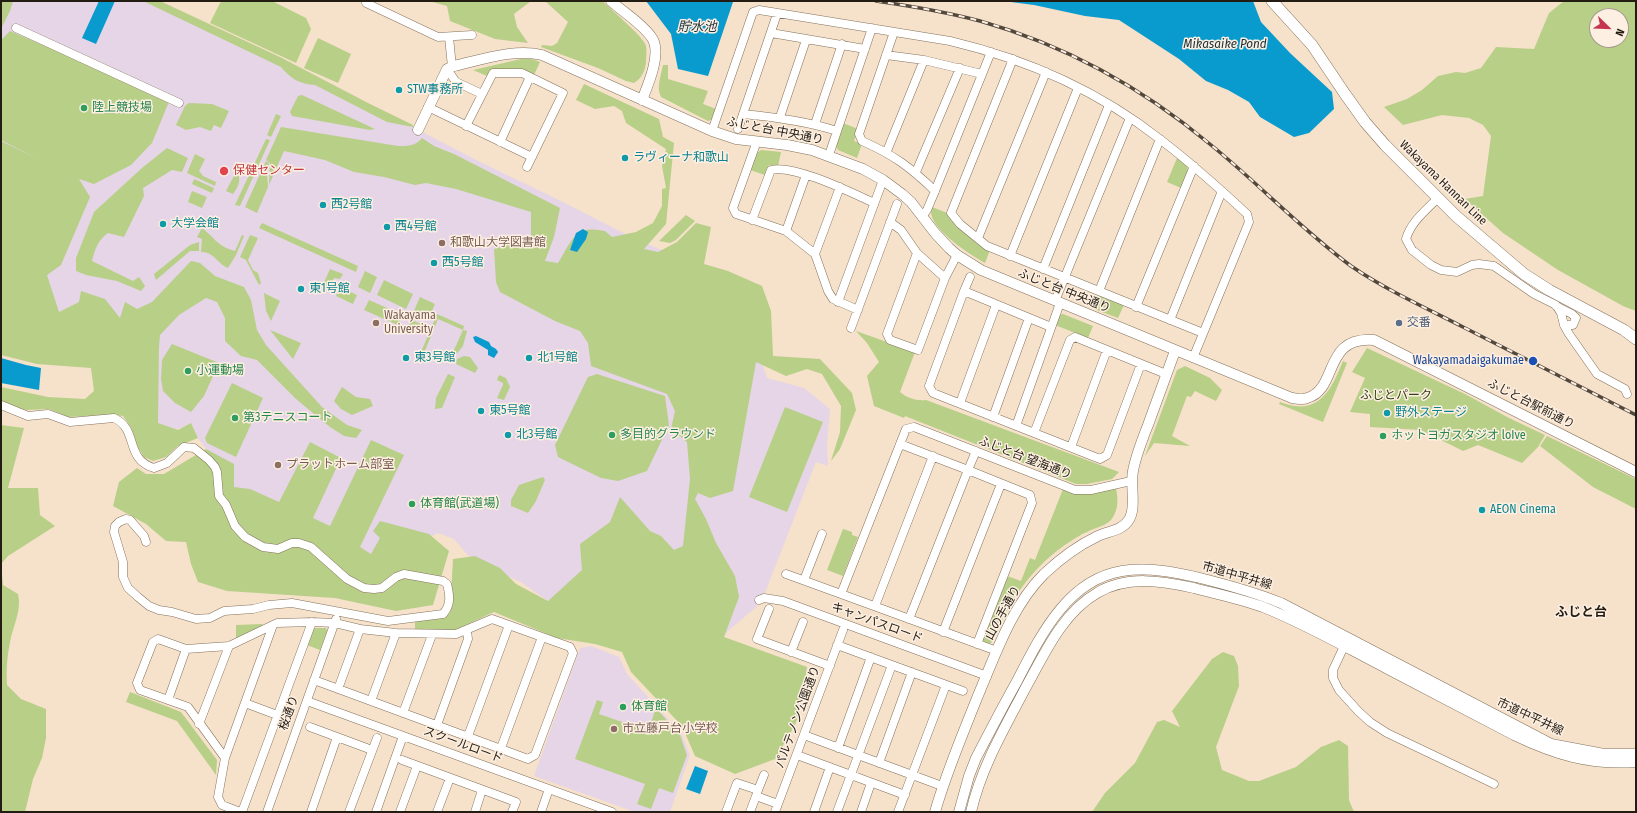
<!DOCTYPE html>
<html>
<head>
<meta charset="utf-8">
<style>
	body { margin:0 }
	#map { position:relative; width:1637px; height:813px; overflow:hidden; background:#f6e1ca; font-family:"Fira Sans Condensed",sans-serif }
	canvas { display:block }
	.frame { position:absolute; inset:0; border:2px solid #231c13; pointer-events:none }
	.north { position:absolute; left:1589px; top:8px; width:40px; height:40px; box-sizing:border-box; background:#fdf0e2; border:1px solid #a69b8f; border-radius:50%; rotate:113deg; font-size:11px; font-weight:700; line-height:16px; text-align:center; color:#231c13 }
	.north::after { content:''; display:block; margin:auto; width:14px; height:18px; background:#c5354f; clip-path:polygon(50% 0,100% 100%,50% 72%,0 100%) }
</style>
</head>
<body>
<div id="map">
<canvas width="1637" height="813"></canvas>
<div class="frame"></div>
<div class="north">N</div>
</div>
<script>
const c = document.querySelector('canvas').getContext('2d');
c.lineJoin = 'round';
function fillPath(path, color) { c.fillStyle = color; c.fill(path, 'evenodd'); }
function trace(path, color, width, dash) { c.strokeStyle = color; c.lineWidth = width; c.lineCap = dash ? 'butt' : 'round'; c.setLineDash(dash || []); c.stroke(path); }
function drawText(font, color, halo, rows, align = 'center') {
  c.font = font + ' "Fira Sans Condensed","Noto Sans JP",sans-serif'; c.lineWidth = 3; c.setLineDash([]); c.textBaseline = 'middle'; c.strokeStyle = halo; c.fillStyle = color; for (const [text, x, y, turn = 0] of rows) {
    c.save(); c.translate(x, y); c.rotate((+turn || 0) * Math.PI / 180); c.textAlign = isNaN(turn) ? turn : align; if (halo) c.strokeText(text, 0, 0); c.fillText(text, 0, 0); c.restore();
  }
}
fillPath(new Path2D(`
	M1 1H154L336 87 480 162 559 200 635 239 731 279 755 341 767 378 804 388 830 409 827 445 828 466 816 462 761 603 728 631 721 642 548 601 521 582 475 563 454 539 438 533 383 560 231 493 219 465 198 438 192 425 156 435 110 368 44 347 1 216Z
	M591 646 619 657 627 674 681 733 690 755 670 812H635L534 776 580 648Z`), '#e6d5e6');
fillPath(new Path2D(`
	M1 1H13L10 11 1 29Z
	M143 1H160L280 57 368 103 413 125V127L387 122 315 85C300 84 291 79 281 67Z
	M224 1H272L306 18 311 29 296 63 210 23 220 3Z
	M429 1H531L514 14 517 27 528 43 495 39 450 21 447 6Z
	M545 1H603C611 10 645 38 646 46 647 51 646 57 646 62 645 71 642 78 634 83L626 81 598 68 541 47 542 45 552 46 557 43 568 22Z
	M1564 1H1636V311L1623 306 1558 270 1503 233 1465 199 1483 196 1491 136 1483 125 1469 118 1442 115 1403 125 1384 107 1407 99 1422 90 1438 76 1456 72 1465 73 1481 68 1496 47 1534 49 1549 13ZM1597 16H1621V40H1597Z
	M10 31 170 99 152 143 131 165 94 184 79 179 90 197 61 265 47 275 59 312 79 302 81 291 105 299 120 318 125 302 137 309 152 302 191 261 200 263 215 276 244 287 251 300 257 330 266 345 322 407 347 425 362 430 356 438 344 436 330 427 296 399 257 360 241 356 225 341V318L217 302 206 298 179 315 160 335 159 347 158 423 178 430 191 423 198 438 178 446 166 457 153 461 144 457 137 446 131 427 123 416 114 415 68 417 49 409 26 410 14 407 1 401V387L48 397 85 399 94 391 91 368 37 364 1 355V141L36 158 1 140V40Z
	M318 38 351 54 338 83 304 68Z
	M521 59H532L540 62 534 75 523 70H490L487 76 473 70Z
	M663 65H668V79L708 91 703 104 716 109 713 119 708 121 661 97C656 87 661 76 663 65Z
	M584 84 659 119 663 137 674 143 666 224 644 249 658 252 677 242 696 223 711 227 704 264 728 271 762 286 771 311 773 356 820 359 852 393 856 410 840 449 831 461 840 432 841 406 822 374 807 369 786 376 756 362 733 491 710 498 698 493 695 499 706 519 716 543 735 576 739 597 724 637 807 667 801 708 795 725 775 759 735 774 695 756 682 726 631 672 622 652 595 644 557 638 494 612 453 631 415 629V622L443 617 450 613 453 559 475 556 500 568 516 584 548 601 582 570 580 544 610 522 620 497 650 531 661 536 674 550 683 546 690 479 687 442 671 429 675 411 667 394 591 366 588 343 580 331 555 321 500 292 496 282 494 249 531 237V212L456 189 426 183 415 185 384 177 354 172 325 160 284 151 269 185 270 163 266 160 281 127 398 146C409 146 415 146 422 138L434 146 454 154 560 208 554 237 545 261 558 263C565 253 573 231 586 230 592 229 599 230 605 231L612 237 636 232 653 223 662 206V189L666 188 662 166 666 149 626 123 622 111 614 106 595 109 576 100Z
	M302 95 375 129 370 130 292 116 290 112 298 96Z
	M189 103 212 104 229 111 221 128 214 125 211 131 200 127 186 130 176 125 185 106Z
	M276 114 281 116 271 137 267 135Z
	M843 123 858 129 854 141 862 144 857 158 838 150 836 146Z
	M266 139 270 140 240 206 235 205Z
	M167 148 188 158 182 172 172 170 143 188 144 196 124 237 108 233C98 240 95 249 92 261L133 281 139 277 145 286 141 291 117 281 86 275 76 271V258L94 212 142 168Z
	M761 150 781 152 778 166 769 165 765 175 750 170 757 153Z
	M195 154 205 159 199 171 203 176 216 182 215 186 187 173Z
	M1177 158 1187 166 1188 171 1181 188 1167 182Z
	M266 161 269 163 267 174 268 187 257 213 245 207Z
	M238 173C241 182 238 187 233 194L226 191 234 176Z
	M194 179 214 188 212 193 192 184Z
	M192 191 207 197 202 208 188 202Z
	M932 207 947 213 968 236 990 250 985 263C971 255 924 226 932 207Z
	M686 215 695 221 676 240 670 243 659 241Z
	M262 223 358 266 356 272 259 228Z
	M202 228C215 238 217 246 235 251L242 235 244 236 236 255 228 268C218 264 213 251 201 252L202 239 197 237Z
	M250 235 258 238 248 260 253 270 258 273 261 283 259 285 246 260 240 257Z
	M199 242V251H190L156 280 154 274 190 245Z
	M330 269 343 274 340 279 334 278 328 289 322 287Z
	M365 271 377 277 370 293 358 287Z
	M384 280 413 294 406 309 377 295Z
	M340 287 357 295 353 304 336 296Z
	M264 293 280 301 271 321 266 311Z
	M1100 295 1124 305 1118 318 1094 309Z
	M420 297 435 304 428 320 413 313Z
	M369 300 403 315 398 325 364 310Z
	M437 314 464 326 463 330 438 319 424 353 421 352Z
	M1063 314 1093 326 1088 338 1055 325 1059 315Z
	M412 320 423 325 419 333 408 327Z
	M270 330 301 343 293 359Z
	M463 330 467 331 463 346 450 362 449 361Z
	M856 331 915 352 900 392C907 398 916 401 926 400L1119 472 1112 479 1087 484H1076L905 416 904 418 874 406 867 376 879 362 867 343Z
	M172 344 219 363 204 396 191 412 175 403 163 391 161 379 162 360Z
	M1367 348 1465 394 1509 418 1545 435 1538 447 1522 463 1478 445 1463 451 1421 430 1370 427V414L1350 412 1365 378 1352 372Z
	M464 356 470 357 478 368 475 373 456 364 457 359Z
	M1343 361 1347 363 1323 422 1279 404 1280 402C1318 417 1331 391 1343 361Z
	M1185 366 1210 378 1222 390 1216 401 1195 391 1191 397 1187 396 1172 436 1190 446 1154 443 1145 456 1177 370Z
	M448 374 455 377 442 408 435 409 436 398Z
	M597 374 665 396 669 425 647 471 618 481 601 478 558 457 555 445 588 377Z
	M499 375 506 378 510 387 504 400 497 398 503 385V383L497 380Z
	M232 383 263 398 236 457 207 443 205 438Z
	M342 387 356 397 370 399 373 406 352 415 341 409 334 401Z
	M785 407 823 422 787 512 749 497Z
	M1 425 24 428 8 488H38L40 515 55 526 8 556 1 564 3 585 18 594C22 610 13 626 10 642 7 657 6 670 7 685L21 699 46 709V738L42 758 33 779 25 812H1Z
	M1547 436 1636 479V509L1593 487 1540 446Z
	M371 440 404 455 360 547 371 554 380 538 373 531 380 521 429 534 449 551 433 605 396 611 335 598 227 591 198 582 191 564 186 542 166 541 146 524 113 506 119 482 137 468 146 474H164L206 449 234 464V487L250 489 279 502 310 442 341 458 313 518 330 526Z
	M543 477 545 480 536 501 528 513 511 506V500L519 485Z
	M1116 488C1118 500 1119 509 1111 520 1106 526 1094 528 1087 532 1081 534 1076 538 1071 541 1032 566 1009 601 991 643L988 644 984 642 982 638 1007 576 1021 581 1030 558 1035 560 1063 489Z
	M843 529 852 532V535L858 537 843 576 827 570Z
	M262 624 263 626 236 639V625Z
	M315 628H326L327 631 320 650 307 645 312 630Z
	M1223 652 1234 656 1238 666 1239 686 1216 747 1222 770 1249 781H1259L1296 767 1321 747 1339 740 1348 746 1349 800 1354 812H1092L1105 793 1135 763 1157 722 1164 720 1180 727 1172 711 1212 659Z
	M130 692 181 712 217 760 216 775 177 721 126 702Z
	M597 700 603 702 599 714 648 731 656 708 680 735 687 755 673 793 659 788 651 809 637 804 645 784 575 759Z`), '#b8cf88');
fillPath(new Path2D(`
	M99 1H115L96 44 82 38Z
	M646 1 733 2 708 76 678 69 671 34Z
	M1003 1H1253L1261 22 1290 53 1332 92 1334 109 1309 133 1294 137 1260 117 1249 102 1228 90 1206 81 1179 59 1119 20 1085 16 1034 5Z
	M583 229 588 232 586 239 577 252 570 250 576 233Z
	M476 336 489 342 491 346 496 349 498 352 494 358 488 355V350L475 342 473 337Z
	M1 358 26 365 41 368 39 390 1 383Z
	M695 766 708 771 700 794 686 789Z`), '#0a9bce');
const minor = new Path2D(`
	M366 1V3L438 37 472 35
	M16 28 179 103
	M894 32 859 134 862 141C894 155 910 167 935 191
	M771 33 865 49
	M449 37 452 67
	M886 55 924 60 982 74
	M1013 59 951 213 960 224 987 246 1203 333
	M447 69 456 82 482 94
	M428 107 532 157
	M743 114C775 117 806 121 837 131
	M780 117 806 40
	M815 124 842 44
	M466 126 493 73H522L563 93 527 167
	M738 129 777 14
	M712 131 753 12 759 10 950 41C1026 59 1100 92 1161 140 1191 163 1219 188 1247 214L1249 222 1193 358
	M757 141 733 208 736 214 786 231 815 254 828 291 833 299 858 310
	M500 142 530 77
	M887 151 924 60
	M829 155 872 28
	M916 172 960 68
	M1438 198C1425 211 1411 222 1406 239L1412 250 1431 265 1441 270 1457 272 1472 265 1479 264 1494 266 1534 294 1556 305 1561 313 1564 325 1569 334 1597 374 1625 389 1627 394
	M922 217 927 210 935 191 991 52
	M752 220 771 170C794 164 852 193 874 203
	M890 222 901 230 917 253 945 278
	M786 231 806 175
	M978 238 1046 72
	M917 253 887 334 890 340 918 350 945 278 957 255
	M815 254 840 187
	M1010 256 1078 88
	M1043 269 1109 105
	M964 291 970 277
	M1099 291 1160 139
	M1055 301 1130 118
	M838 302 883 180
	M1556 306 1572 314 1576 318 1573 325H1564
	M1136 307 1194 166
	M1170 320 1222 191
	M1051 327 964 291 929 386 933 393 1100 459 1107 455 1141 364
	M851 328 897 204
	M960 403 996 305
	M1 405 28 416 48 414 70 422 114 418C139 429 124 459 154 468L167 463 184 447 194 448 209 460 215 467 217 472 219 496 226 505 235 526 245 537 263 547 278 549 292 543H299L311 547 347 579 364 588 374 589 382 588 396 577 404 574 443 581 447 584C450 596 451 605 443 614L388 621 292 603 269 605 253 609 224 611 210 618 196 619 172 612 159 610 149 606 138 597 128 588 123 577V562L114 532 115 526 119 522 126 519 130 520 144 536 146 542
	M993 417 1029 318
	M1016 426 1060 303
	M1034 433 1070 340 1075 337 1166 374
	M900 444 968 470 976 451
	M1071 447 1107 350
	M786 574 841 594
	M804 580 822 534
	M759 600 764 598 783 601 987 676
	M875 606 933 456
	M769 609 757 639 830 666
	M909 619 968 470 1030 495 1032 503 977 644
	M943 632 1001 484
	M1346 642 1333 670V678L1339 690 1358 711 1370 722 1387 733 1494 784
	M837 645 963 691
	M997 651 841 594 906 429 914 427 1075 490H1091L1131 481
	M791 652 803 622
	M338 689 360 629
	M168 700 186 649
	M307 701 612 812
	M371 701 396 633
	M245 703 277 715
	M403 713 432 635
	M199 724 229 646
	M437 725 468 639 467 631
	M310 727 372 750
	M804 735 942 786
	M468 736 509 625
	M501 748 542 637
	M838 748 871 657
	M797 755 905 795
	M225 758 273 625
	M402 760 516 802 512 812
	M879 763 912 672
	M758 790 764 775
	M240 812 222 805 218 797 225 758 188 707 140 690 137 683 153 642 158 639 186 649 229 646 277 623 312 622 335 623 360 629 396 633 456 634 492 619 570 647 573 653 535 755 528 759 314 680
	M242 812 312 622
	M267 812 336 619
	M311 812 337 737
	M349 812 377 738
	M376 812 403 736
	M400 812 417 766
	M437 812 450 778
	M475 812 482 790
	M541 812 549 789
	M726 812 737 783 758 790 756 796 778 804
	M750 812 756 796
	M775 812 843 630
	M814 812 830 767
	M837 812 892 665
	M861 812 871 783
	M898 812 946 685`);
const tertiary = new Path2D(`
	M611 1C624 13 642 23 652 38 662 53 648 85 642 100
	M418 130 447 69 454 66C481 60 515 48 542 55L712 131 736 139 787 145 812 150 863 169 883 180 902 194 911 202 935 233 949 248 957 255 981 270 1292 398C1297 399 1303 400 1307 398 1339 389 1322 336 1374 340L1636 472
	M935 812C946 773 962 736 977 698 995 656 1011 607 1044 574 1060 559 1077 546 1096 537 1106 531 1120 532 1128 521 1137 510 1130 485 1133 471 1136 455 1142 440 1148 425 1157 400 1166 375 1175 351
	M959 812 969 776 976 758C989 733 1002 708 1016 683 1039 639 1066 580 1122 571 1149 567 1174 572 1200 578 1228 585 1254 592 1281 603L1551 744 1604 754H1636
	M971 812C981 768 1004 729 1025 689 1044 655 1062 613 1097 593 1127 575 1162 581 1194 588 1217 594 1241 599 1263 607 1306 624 1347 648 1388 669 1430 691 1472 713 1514 735 1556 755 1589 765 1636 762`);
const secondary = new Path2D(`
	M1272 1 1312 45 1345 94 1365 122 1385 145 1456 216 1524 274 1549 290 1624 330 1636 339`);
trace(minor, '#84725c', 9);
trace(tertiary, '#84725c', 11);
trace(secondary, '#84725c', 12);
trace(minor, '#fff', 8);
trace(tertiary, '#fff', 10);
trace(secondary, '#fff', 11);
const rail = new Path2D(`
	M876 1C911 6 946 12 980 21 1065 45 1144 89 1211 145 1259 184 1301 229 1351 266 1386 290 1426 308 1463 327 1521 356 1578 386 1636 415`);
trace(rail, '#52483c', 3.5);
trace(rail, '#fdf0e2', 2, [6]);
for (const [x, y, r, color] of [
	[399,90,4,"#0f9aa8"],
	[84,108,4,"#2e9e5b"],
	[625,158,4,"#0f9aa8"],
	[224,171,5,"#e0444e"],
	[323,205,4,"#0f9aa8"],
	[163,224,4,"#0f9aa8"],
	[387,227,4,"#0f9aa8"],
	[442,243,4,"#8d6e63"],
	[434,263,4,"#0f9aa8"],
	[301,289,4,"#0f9aa8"],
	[376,323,4,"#8d6e63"],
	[1399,323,4,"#5c6f8a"],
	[406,358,4,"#0f9aa8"],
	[529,358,4,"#0f9aa8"],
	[1533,361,5,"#1a4fb4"],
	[188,371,4,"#2e9e5b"],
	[481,411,4,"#0f9aa8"],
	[1387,413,4,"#0f9aa8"],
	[235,418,4,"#2e9e5b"],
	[508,435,4,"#0f9aa8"],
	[612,435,4,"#2e9e5b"],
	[1383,436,4,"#2e9e5b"],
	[278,465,4,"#8d6e63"],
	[412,504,4,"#2e9e5b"],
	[1482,510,4,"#0f9aa8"],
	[623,707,4,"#2e9e5b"],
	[614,729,4,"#8d6e63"]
]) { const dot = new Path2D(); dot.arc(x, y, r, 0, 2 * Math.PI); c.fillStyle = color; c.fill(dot); trace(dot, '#fdf0e2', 1.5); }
drawText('12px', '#0d838f', '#fdf0e2', [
	["STW事務所",407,90],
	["ラヴィーナ和歌山",633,158],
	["西2号館",331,205],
	["大学会館",171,224],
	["西4号館",395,227],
	["西5号館",442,263],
	["東1号館",309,289],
	["東3号館",414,358],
	["北1号館",537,358],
	["東5号館",489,411],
	["野外ステージ",1395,413],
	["北3号館",516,435],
	["AEON Cinema",1490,510]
], 'left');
drawText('12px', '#27864d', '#fdf0e2', [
	["陸上競技場",92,108],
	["小運動場",196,371],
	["第3テニスコート",243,418],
	["多目的グラウンド",620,435],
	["ホットヨガスタジオ loIve",1391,436],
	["体育館(武道場)",420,504],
	["体育館",631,707]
], 'left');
drawText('12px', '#231c13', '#fdf0e2', [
	["ふじと台 中央通り",775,131,11],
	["Wakayama Hannan Line",1443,183,44],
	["ふじと台 中央通り",1064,291,22],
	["ふじと台駅前通り",1531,404,27],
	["ふじと台 望海通り",1025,458,21],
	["市道中平井線",1237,576,16],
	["山の手通り",1003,613,-61],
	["キャンパスロード",877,623,20],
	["桜通り",289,713,-70],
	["パルテノン公園通り",798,717,-70],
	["市道中平井線",1530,717,25],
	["スクールロード",463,745,20]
]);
drawText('12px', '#be3a42', '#fdf0e2', [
	["保健センター",233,171]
], 'left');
drawText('12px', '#785e54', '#fdf0e2', [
	["和歌山大学図書館",450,243],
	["Wakayama",384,316],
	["University",384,330],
	["プラットホーム部室",286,465],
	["市立藤戸台小学校",622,729]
], 'left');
drawText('12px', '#4e5e75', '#fdf0e2', [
	["交番",1407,323]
], 'left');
drawText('12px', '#164399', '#fdf0e2', [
	["Wakayamadaigakumae",1524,361]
], 'right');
drawText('12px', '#333f16', '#fdf0e2', [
	["ふじとパーク",1396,396]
]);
drawText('italic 13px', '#1b303a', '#fdf0e2', [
	["貯水池",697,27],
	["Mikasaike Pond",1225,44]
]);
drawText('bold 13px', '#231c13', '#fdf0e2', [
	["ふじと台",1581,612]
]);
</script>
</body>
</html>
